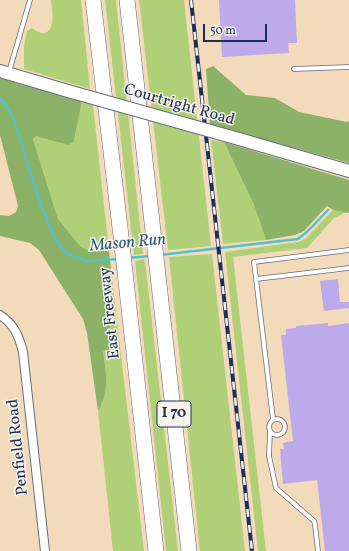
<!DOCTYPE html>
<html>
<head>
<meta charset="utf-8">
<style>
	body { margin:0 }
	#map { position:relative; width:349px; height:551px; overflow:hidden; background:#f3daba; font-family:Vollkorn,serif }
	canvas { display:block }
	.scale { position:absolute; left:203px; top:24px; width:64px; height:18px; box-sizing:border-box; border:2px solid #1b2f5e; border-top:0; padding-left:5px; font-size:12px; line-height:14px; white-space:nowrap; color:#1b2f5e; -webkit-text-stroke:3px #f7f3e8; paint-order:stroke }
</style>
</head>
<body>
<div id="map">
<canvas width="349" height="551"></canvas>
<div class="scale">50 m</div>
</div>
<script>
const c = document.querySelector('canvas').getContext('2d');
c.lineJoin = 'round';
function fillPath(path, color) { c.fillStyle = color; c.fill(path, 'evenodd'); }
function trace(path, color, width, dash) { c.strokeStyle = color; c.lineWidth = width; c.lineCap = dash ? 'butt' : 'round'; c.setLineDash(dash || []); c.stroke(path); }
function drawText(font, color, halo, rows, align = 'center') {
  c.font = font + ' Vollkorn,serif'; c.lineWidth = 3; c.setLineDash([]); c.textBaseline = 'middle'; c.strokeStyle = halo; c.fillStyle = color; for (const [text, x, y, turn = 0] of rows) {
    c.save(); c.translate(x, y); c.rotate((+turn || 0) * Math.PI / 180); c.textAlign = isNaN(turn) ? turn : align; if (halo) c.strokeText(text, 0, 0); c.fillText(text, 0, 0); c.restore();
  }
}
fillPath(new Path2D(`
	M51 0H81L90 89 24 69V46L27 31 32 28C35 30 38 32 41 33 57 35 52 9 51 0Z
	M105 0H116L143 254 134 255Z
	M139 0H184L211 246 168 250Z
	M82 101 93 105 109 251 88 250 81 247 58 219 33 139 36 136 74 141Z
	M211 140 224 142 254 205 266 240 223 244Z
	M333 210 347 212 334 218 307 248 233 257 266 551H258L225 252 298 242 306 238Z
	M212 254 245 551H200L169 257Z
	M144 259 146 269 178 551H166L135 261Z
	M111 270 144 551H113L98 411C108 394 107 371 103 352L105 350 110 351 112 338 103 288 105 278Z`), '#b0d078');
fillPath(new Path2D(`
	M213 66 246 95 275 98 299 112 347 122 349 121V163L210 125 206 69Z
	M0 78 82 101 74 141 69 145 36 136 33 139 58 219 81 247 88 250 109 251 111 270 105 278 103 288 112 338 110 352 105 350 103 352C107 373 109 393 98 411L87 333 83 319 39 250 30 243 0 236V215L9 216 16 212 18 206 0 135Z
	M224 142 349 180V213L333 210 327 206 304 231 295 235 266 240 254 205Z`), '#8cb268');
trace(new Path2D(`
	M0 98 9 110 15 123 40 203 55 239 66 253 86 261 119 259
	M160 255 298 239 308 231 328 210
	M128 258 151 256`), '#53c1cb', 2.5);
fillPath(new Path2D(`
	M219 0H295L297 43H288L289 53 222 57Z
	M338 279 340 302H349V308L324 311 320 281Z
	M328 323V326L349 323V551H325L317 480 283 484 280 449H284L283 443 293 441 281 335H286V329L296 328V326Z`), '#bcaaea');
const lane = new Path2D(`
	M294 69 349 67
	M9 72 30 0
	M256 279 349 268
	M269 427a8 8 0 1 1 16 0a8 8 0 1 1-16 0Z
	M273 419 254 262 349 250
	M270 432 269 456 276 488 314 521 315 525 318 551`);
const street = new Path2D(`
	M0 315C14 324 19 336 23 352L45 551`);
const secondary = new Path2D(`
	M0 71 68 91
	M239 139 349 171`);
const highway = new Path2D(`
	M93 0 121 236 156 551
	M127 0 189 551`);
trace(lane, '#676b7e', 5.5);
trace(street, '#676b7e', 10);
trace(secondary, '#676b7e', 14);
trace(highway, '#676b7e', 16);
trace(lane, '#fff', 4);
trace(street, '#fff', 8);
trace(secondary, '#fff', 12);
trace(highway, '#fff', 15);
const rail = new Path2D(`
	M191 0 252 551`);
trace(rail, '#1b2f5e', 4);
trace(rail, '#f7f3e8', 2.5, [8]);
const secondaryBridge = new Path2D(`
	M68 91 239 139`);
trace(secondaryBridge, '#676b7e', 14, []);
trace(secondaryBridge, '#fff', 12);
for (const [x, y, w] of [
	[174,414,34]
]) { const box = new Path2D(); box.roundRect(x - w / 2, y - 13, w, 26, 3); c.fillStyle = '#f7f3e8'; c.fill(box); trace(box, '#1b2f5e', 1); }
drawText('bold 15px', '#1b2f5e', null, [
	["I 70",174,414]
]);
drawText('16px', '#1b2f5e', '#f7f3e8', [
	["Courtright Road",179,106,16],
	["East Freeway",111,313,-96],
	["Penfield Road",19,447,-96]
]);
drawText('italic 17px', '#2c5b7f', '#f7f3e8', [
	["Mason Run",128,244,-5]
]);
</script>
</body>
</html>
